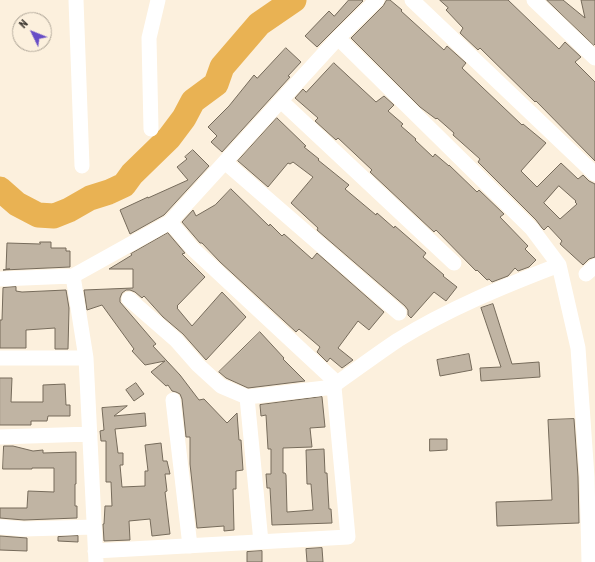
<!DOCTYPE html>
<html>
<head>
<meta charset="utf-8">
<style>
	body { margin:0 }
	#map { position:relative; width:595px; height:562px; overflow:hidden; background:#fcf0dd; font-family:"Roboto Condensed",sans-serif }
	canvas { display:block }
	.north { position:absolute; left:12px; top:12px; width:40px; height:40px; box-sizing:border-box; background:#fcf0dd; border:1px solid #aea597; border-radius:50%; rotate:313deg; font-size:11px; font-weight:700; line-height:16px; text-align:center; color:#38342d }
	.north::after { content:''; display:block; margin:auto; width:14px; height:18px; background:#684dc6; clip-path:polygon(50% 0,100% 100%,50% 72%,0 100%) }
</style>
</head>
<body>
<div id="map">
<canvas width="595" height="562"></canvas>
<div class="north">N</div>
</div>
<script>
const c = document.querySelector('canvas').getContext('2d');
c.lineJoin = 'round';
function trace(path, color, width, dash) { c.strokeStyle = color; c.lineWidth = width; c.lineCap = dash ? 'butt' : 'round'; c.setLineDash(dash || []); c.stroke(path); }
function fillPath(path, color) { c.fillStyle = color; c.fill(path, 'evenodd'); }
trace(new Path2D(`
	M0 189 17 204 38 215 54 216 69 210 90 198 109 192 124 185 132 174 169 138 184 118 193 101 216 84 222 67 259 24 294 0`), '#e9b253', 25);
const building = new Path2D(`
	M349 0H362L363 1 317 47 305 36 329 11 334 16Z
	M387 0H390L402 10 401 11 444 50 447 46 466 63 462 68 522 125 523 124 546 143 521 171 537 187 561 163 578 179 583 175 589 181 595 184V257L589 259 583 265 560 244 562 241 548 226 544 230 542 228 536 220 478 162 480 159 453 135 454 133 437 118 436 119 420 107 351 38 383 6ZM559 186 576 201 575 202 577 204 560 219 544 203Z
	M440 0H508L559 49 565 42 581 57 575 62 595 82V161L536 101 535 102 480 48 478 50 460 33 463 28 446 10 448 8Z
	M547 0H563L585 18 581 0H595V44L594 45Z
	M286 48 301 62 288 76 290 77 222 152 211 142 217 136 208 127 229 106 254 75 257 78Z
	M334 63 376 102 384 96 394 105 388 111 403 124 401 126 416 139 415 140 433 157 435 154 449 166V165L477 192 479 190 504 214 500 217 528 246 525 249 536 260 529 267 518 271 515 268 508 276 492 282 489 279 487 280 477 270 476 271 436 230 434 232 370 172 372 170 338 138 336 140 315 121 318 118 295 98 303 89 306 92Z
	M277 118 306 146 304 147 319 159 318 160 349 185 345 189 376 215 377 213 394 228 395 226 426 253 423 257 444 275 443 276 457 287 446 301 434 292 411 318 408 315V310L405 306 325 237 317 230 318 228 291 203 313 177 293 162 290 164 288 163 268 187 238 161Z
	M193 150 209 166 164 215 130 234 120 210 148 197V198L188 180 177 167 187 159 185 157Z
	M231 189 269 226 270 224 282 236 284 234 312 259 317 253 384 312 369 330 358 321 338 348 353 360 342 368 330 358 327 362 317 352 320 347 299 329 296 332 220 262 202 243H200L182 222 193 210 196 216 215 205Z
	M168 233 185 253 182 254 205 277 177 306 178 307 177 308 192 326 222 292 246 317 206 360 183 334 163 317 144 296 142 298 135 292 130 290H126L122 293 120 298V302L156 344 153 346 180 375 199 400 204 399 227 423 237 413 239 440H241L243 470 236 471V489H233L234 530 224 531V526L197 528 190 464V437H186L182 399 180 394 176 392 172 391 168 385 166 386 151 372 165 361 145 365 132 351 134 349 102 305 87 310 84 290 133 288V269H109L132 255 131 254Z
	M40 242H51V248H66V251H70V267L3 270 10 269H6L7 243 40 244Z
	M16 287V291L22 292 66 290 69 308 68 349H55V328L26 330V348H0V320H2L3 288Z
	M493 304 512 364 539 362 540 377 481 381 480 368 501 367 481 308Z
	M260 332 284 358 283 359 305 381 248 388 226 378 219 372Z
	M469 354 472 370 440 376 437 360Z
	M0 378H12L11 402H43V385L65 384 66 405H70V416H48L47 421H31V425H0Z
	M136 383 144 394 134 401 126 390Z
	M322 397 325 427 310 428 312 447 283 448V473H285L286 475 287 512 313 510 311 484H307L306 450 324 449 325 473H327L329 509H331L332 523 272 525 270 488H267L266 474H271V449H268L266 415 261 416 260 405Z
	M127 406 114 416 145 413 146 426 115 429 118 453H123V465H120L122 487 145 486V471H148L145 445 161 443 163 461H167L170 474H165L167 491 165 492 170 534 152 536 150 519 129 521 130 540 104 541 103 524H104L105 506H112L111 482H106V441H101L100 431 104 430 102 408Z
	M574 419 578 477 579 523 497 526 496 502 552 500 548 420Z
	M430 439H447V450L430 451Z
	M4 446H13L33 451 43 450V453L76 452V484H75V506H77V518L24 520 0 518V508H27L28 491 54 492V468H32V469H3Z
	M0 536 27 538V551L0 550Z
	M78 536V542L58 541V537Z
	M322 548 323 562H307L306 549Z
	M262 551V562H247V552Z`);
fillPath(building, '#c0b4a3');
trace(building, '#766b5b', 1);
trace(new Path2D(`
	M76 0 82 166
	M412 0 595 174
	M534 0 595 58
	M338 38 532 229 559 265 578 348 587 477 589 562
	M281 101 454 263
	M151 129 149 38 158 0
	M225 162 399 313
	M170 222 193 249 337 383
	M586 274 595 266
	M73 276 86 358 96 562
	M0 279 73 276 170 222 338 38 377 0
	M129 299 176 340 198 365 221 386 247 397 334 387 337 383C357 369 377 354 398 340 448 309 504 286 559 265
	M0 358H86
	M247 397 261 542
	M173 400 190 546
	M0 437 90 434
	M0 527 24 529 94 527
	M95 551 348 537 334 387`), '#fff', 15);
</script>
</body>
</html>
